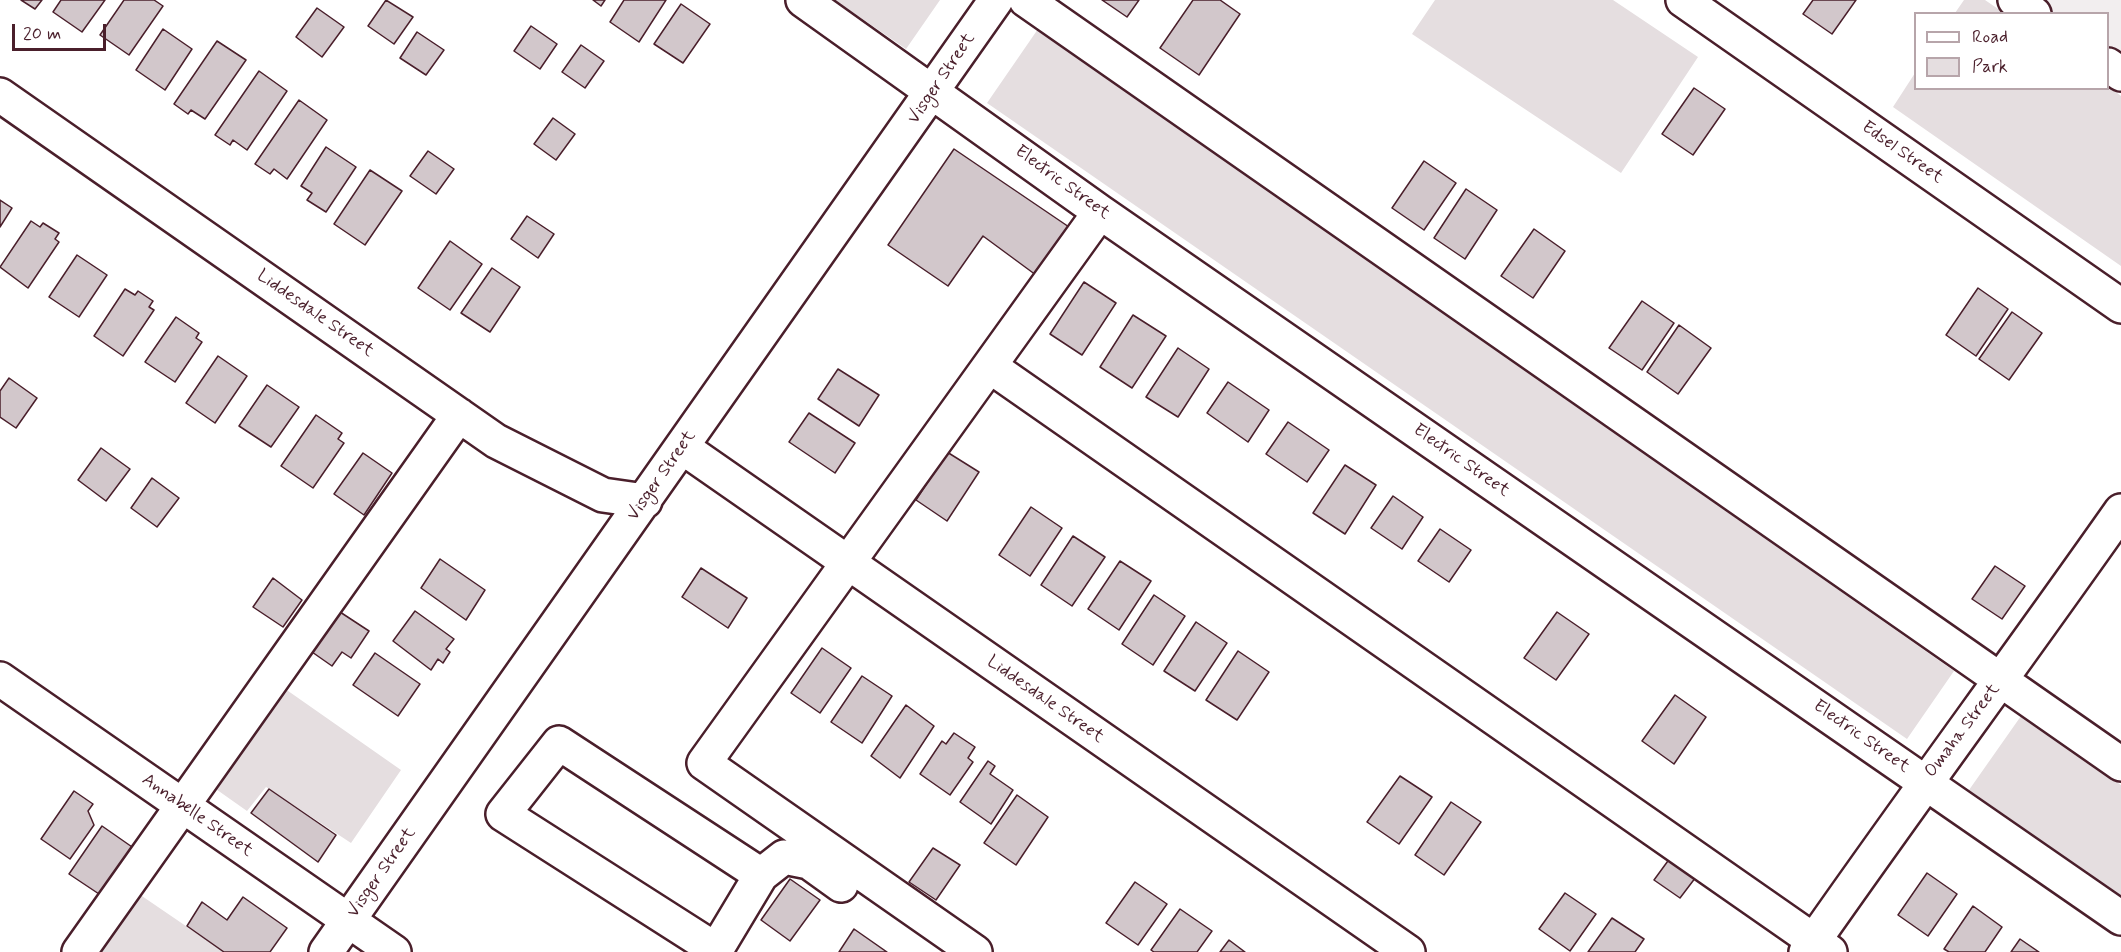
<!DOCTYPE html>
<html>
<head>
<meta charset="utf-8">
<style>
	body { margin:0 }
	#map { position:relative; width:2121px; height:952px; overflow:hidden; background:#fff; font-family:Mynerve,sans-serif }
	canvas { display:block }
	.legend { position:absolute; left:1914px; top:12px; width:195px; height:78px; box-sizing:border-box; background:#fff; border:2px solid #b7a5aa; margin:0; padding:8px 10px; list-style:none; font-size:18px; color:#4a1f2b }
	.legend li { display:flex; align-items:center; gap:12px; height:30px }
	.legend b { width:30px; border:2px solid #b7a5aa }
	.scale { position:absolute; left:12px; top:24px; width:94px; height:27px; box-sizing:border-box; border:3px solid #4a1f2b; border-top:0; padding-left:8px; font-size:18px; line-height:21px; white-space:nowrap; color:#4a1f2b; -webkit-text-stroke:4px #fff; paint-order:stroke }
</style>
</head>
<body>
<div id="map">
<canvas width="2121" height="952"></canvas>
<ul class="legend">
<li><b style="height:8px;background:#fff"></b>Road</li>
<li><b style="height:16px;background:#e5dee0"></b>Park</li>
</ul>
<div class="scale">20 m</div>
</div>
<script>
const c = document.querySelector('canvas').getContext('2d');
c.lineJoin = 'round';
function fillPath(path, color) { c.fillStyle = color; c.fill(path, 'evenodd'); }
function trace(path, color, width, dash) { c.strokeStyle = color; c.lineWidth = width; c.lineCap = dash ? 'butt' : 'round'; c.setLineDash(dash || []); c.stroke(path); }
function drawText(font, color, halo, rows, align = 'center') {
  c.font = font + ' Mynerve,sans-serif'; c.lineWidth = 6; c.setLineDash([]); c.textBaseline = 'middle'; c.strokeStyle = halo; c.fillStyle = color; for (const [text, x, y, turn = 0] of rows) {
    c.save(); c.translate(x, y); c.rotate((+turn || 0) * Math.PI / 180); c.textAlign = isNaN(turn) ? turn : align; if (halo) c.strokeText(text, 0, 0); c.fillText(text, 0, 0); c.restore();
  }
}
fillPath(new Path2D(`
	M2015 0H2121V74L2108 65V14L2034 13Z`), '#f2eeef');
fillPath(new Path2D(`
	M835 0H940L906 49Z
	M1435 0H1613L1698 57 1621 173 1412 34Z
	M1964 0H1985L2004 13H1955Z
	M1038 29 1954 671 1907 739 987 103Z
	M1915 73 1916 88H2108V86L2121 96V266L1893 107Z
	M281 686 401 770 351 843 266 787 247 811 213 787Z
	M2021 716 2121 785V896L1969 790Z
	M136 892 224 952H91Z`), '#e5dee0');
const building = new Path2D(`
	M21 0H42L35 9Z
	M61 0H105L82 32 53 12Z
	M124 0H154L163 6 129 55 100 35Z
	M386 0 413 17 394 44 368 26Z
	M593 0H605L601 6Z
	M624 0H666L639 42 610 22Z
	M1102 0H1139L1127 17Z
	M1193 0H1220L1240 14 1199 75 1160 48Z
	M1813 0H1856L1832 34 1803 14Z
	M681 4 710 24 683 63 654 44Z
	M317 8 344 27 322 57 296 37Z
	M531 26 557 44 540 69 514 51Z
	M163 29 192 49 165 90 136 70Z
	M417 32 444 50 426 75 400 58Z
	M217 41 246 60 205 119 191 110 188 114 174 104Z
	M581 45 604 61 585 88 562 72Z
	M259 71 287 91 247 150 233 140 230 145 215 135Z
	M1694 88 1725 109 1693 155 1662 134Z
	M299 100 327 120 287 179 274 169 270 174 255 164Z
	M553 118 575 134 556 160 534 144Z
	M326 147 356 167 326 212 307 200 312 193 301 186Z
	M954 149 1072 229 1040 278 983 236 948 286 888 245Z
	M428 151 454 169 436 194 410 176Z
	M1424 161 1456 183 1424 230 1392 208Z
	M370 170 402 191 365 245 334 224Z
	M1466 189 1497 210 1465 259 1434 238Z
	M0 200 12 208 0 227Z
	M527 216 554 234 538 258 511 239Z
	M31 221 40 227 43 223 59 233 55 239 59 242 28 288 0 267Z
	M1534 229 1565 251 1533 298 1501 276Z
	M450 241 482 264 450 310 418 288Z
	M77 255 107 275 79 317 49 297Z
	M492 268 520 287 490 332 461 313Z
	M1084 282 1116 303 1082 355 1050 334Z
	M1978 288 2008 309 1976 356 1946 335Z
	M125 289 135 295 138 291 153 301 149 307 154 310 123 356 94 336Z
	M1642 301 1674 323 1642 370 1609 348Z
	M2012 312 2042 333 2009 380 1979 359Z
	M1133 315 1166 336 1132 388 1100 367Z
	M176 317 199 333 196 338 202 342 175 382 145 362Z
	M1679 325 1711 348 1678 394 1647 372Z
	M1178 348 1209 369 1178 417 1146 397Z
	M218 356 247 376 215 423 186 403Z
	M838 369 879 395 859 426 818 399Z
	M9 378 37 398 16 428 0 417V391Z
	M1228 382 1269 410 1248 442 1207 413Z
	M267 385 299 407 271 447 239 426Z
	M809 413 855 443 835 473 789 442Z
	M316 415 342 433 338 439 344 443 313 488 281 466Z
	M1288 422 1329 450 1307 482 1266 454Z
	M101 448 130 469 106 501 78 480Z
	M947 452 979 472 947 521 916 500Z
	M363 453 392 473 364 515 334 494Z
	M1345 465 1376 485 1345 534 1313 513Z
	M152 478 179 498 157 527 131 508Z
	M1393 496 1423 517 1402 549 1371 528Z
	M1031 507 1062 528 1030 576 999 555Z
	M1440 529 1471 550 1449 582 1418 561Z
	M1073 536 1105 557 1072 606 1041 585Z
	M440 559 485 590 466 620 421 588Z
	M1120 561 1151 581 1119 630 1088 609Z
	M1995 566 2025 586 2002 619 1972 599Z
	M701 568 747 598 728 628 682 597Z
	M273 578 302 600 283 627 253 607Z
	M1154 595 1185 616 1153 665 1122 644Z
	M415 611 454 639 446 649 450 652 443 663 438 659 431 670 393 641Z
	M340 612 369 631 351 658 342 652 332 666 312 652Z
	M1557 612 1589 634 1556 680 1524 658Z
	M1196 622 1227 643 1195 691 1164 671Z
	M822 648 851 668 820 713 791 693Z
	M1238 651 1269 672 1237 720 1206 700Z
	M375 653 420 684 398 716 353 685Z
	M862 676 892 696 862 743 831 722Z
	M1675 695 1706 717 1674 764 1642 741Z
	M906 705 934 726 900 778 871 756Z
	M954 733 975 747 968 758 973 762 950 795 920 774 942 741 946 744Z
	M988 761 995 766 990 774 1013 790 991 824 960 802Z
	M1400 776 1432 797 1399 844 1367 822Z
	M269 789 336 835 318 862 251 813Z
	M74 791 93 804 88 811 94 825 70 859 41 839Z
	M1017 795 1048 817 1016 865 984 843Z
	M1451 802 1481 822 1444 875 1415 855Z
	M102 826 135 849 102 896 69 874Z
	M933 848 960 865 936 900 909 882Z
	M1673 854 1699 873 1680 898 1654 880Z
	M1927 873 1957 894 1928 936 1898 915Z
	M790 879 820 900 790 941 761 920Z
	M1135 882 1167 904 1138 945 1106 923Z
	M1565 893 1596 914 1570 951 1539 929Z
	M243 897 287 928 270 952H224L187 926 202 902 227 920Z
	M1973 906 2002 927 1985 952H1949L1944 949Z
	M1180 909 1212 931 1197 952H1154L1151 950Z
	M1612 918 1644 939 1635 952H1588Z
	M854 929 887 952H839Z
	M2020 939 2039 952H2011Z
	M1229 940 1245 952H1220Z`);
fillPath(building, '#d2c7cb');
trace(building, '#4a1f2b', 1.5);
const minor = new Path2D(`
	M803 0 1100 212 2121 918
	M1026 0 2121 764
	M1683 0 2121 306
	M2015 0 2034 14
	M2108 65 2121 74
	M0 95 496 441 603 495 645 501
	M991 367 1830 952
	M682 447 1408 952
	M0 679 394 952
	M761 875 784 857 809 862 841 885
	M79 952 459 415
	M326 952 996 0
	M714 952 716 950 761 875 559 743 503 814 716 950
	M975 952 704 763 1100 212
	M1806 952C1909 804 2017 659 2121 511`);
trace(minor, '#4a1f2b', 38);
trace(minor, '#fff', 33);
drawText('18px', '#4a1f2b', '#fff', [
	["Visger Street",942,79,-56],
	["Edsel Street",1902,153,35],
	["Electric Street",1062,183,36],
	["Liddesdale Street",315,314,35],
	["Electric Street",1461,461,35],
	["Visger Street",662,476,-55],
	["Liddesdale Street",1045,700,35],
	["Omaha Street",1963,731,-53],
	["Electric Street",1861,737,35],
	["Annabelle Street",197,816,35],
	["Visger Street",382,873,-55]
]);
</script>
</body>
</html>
